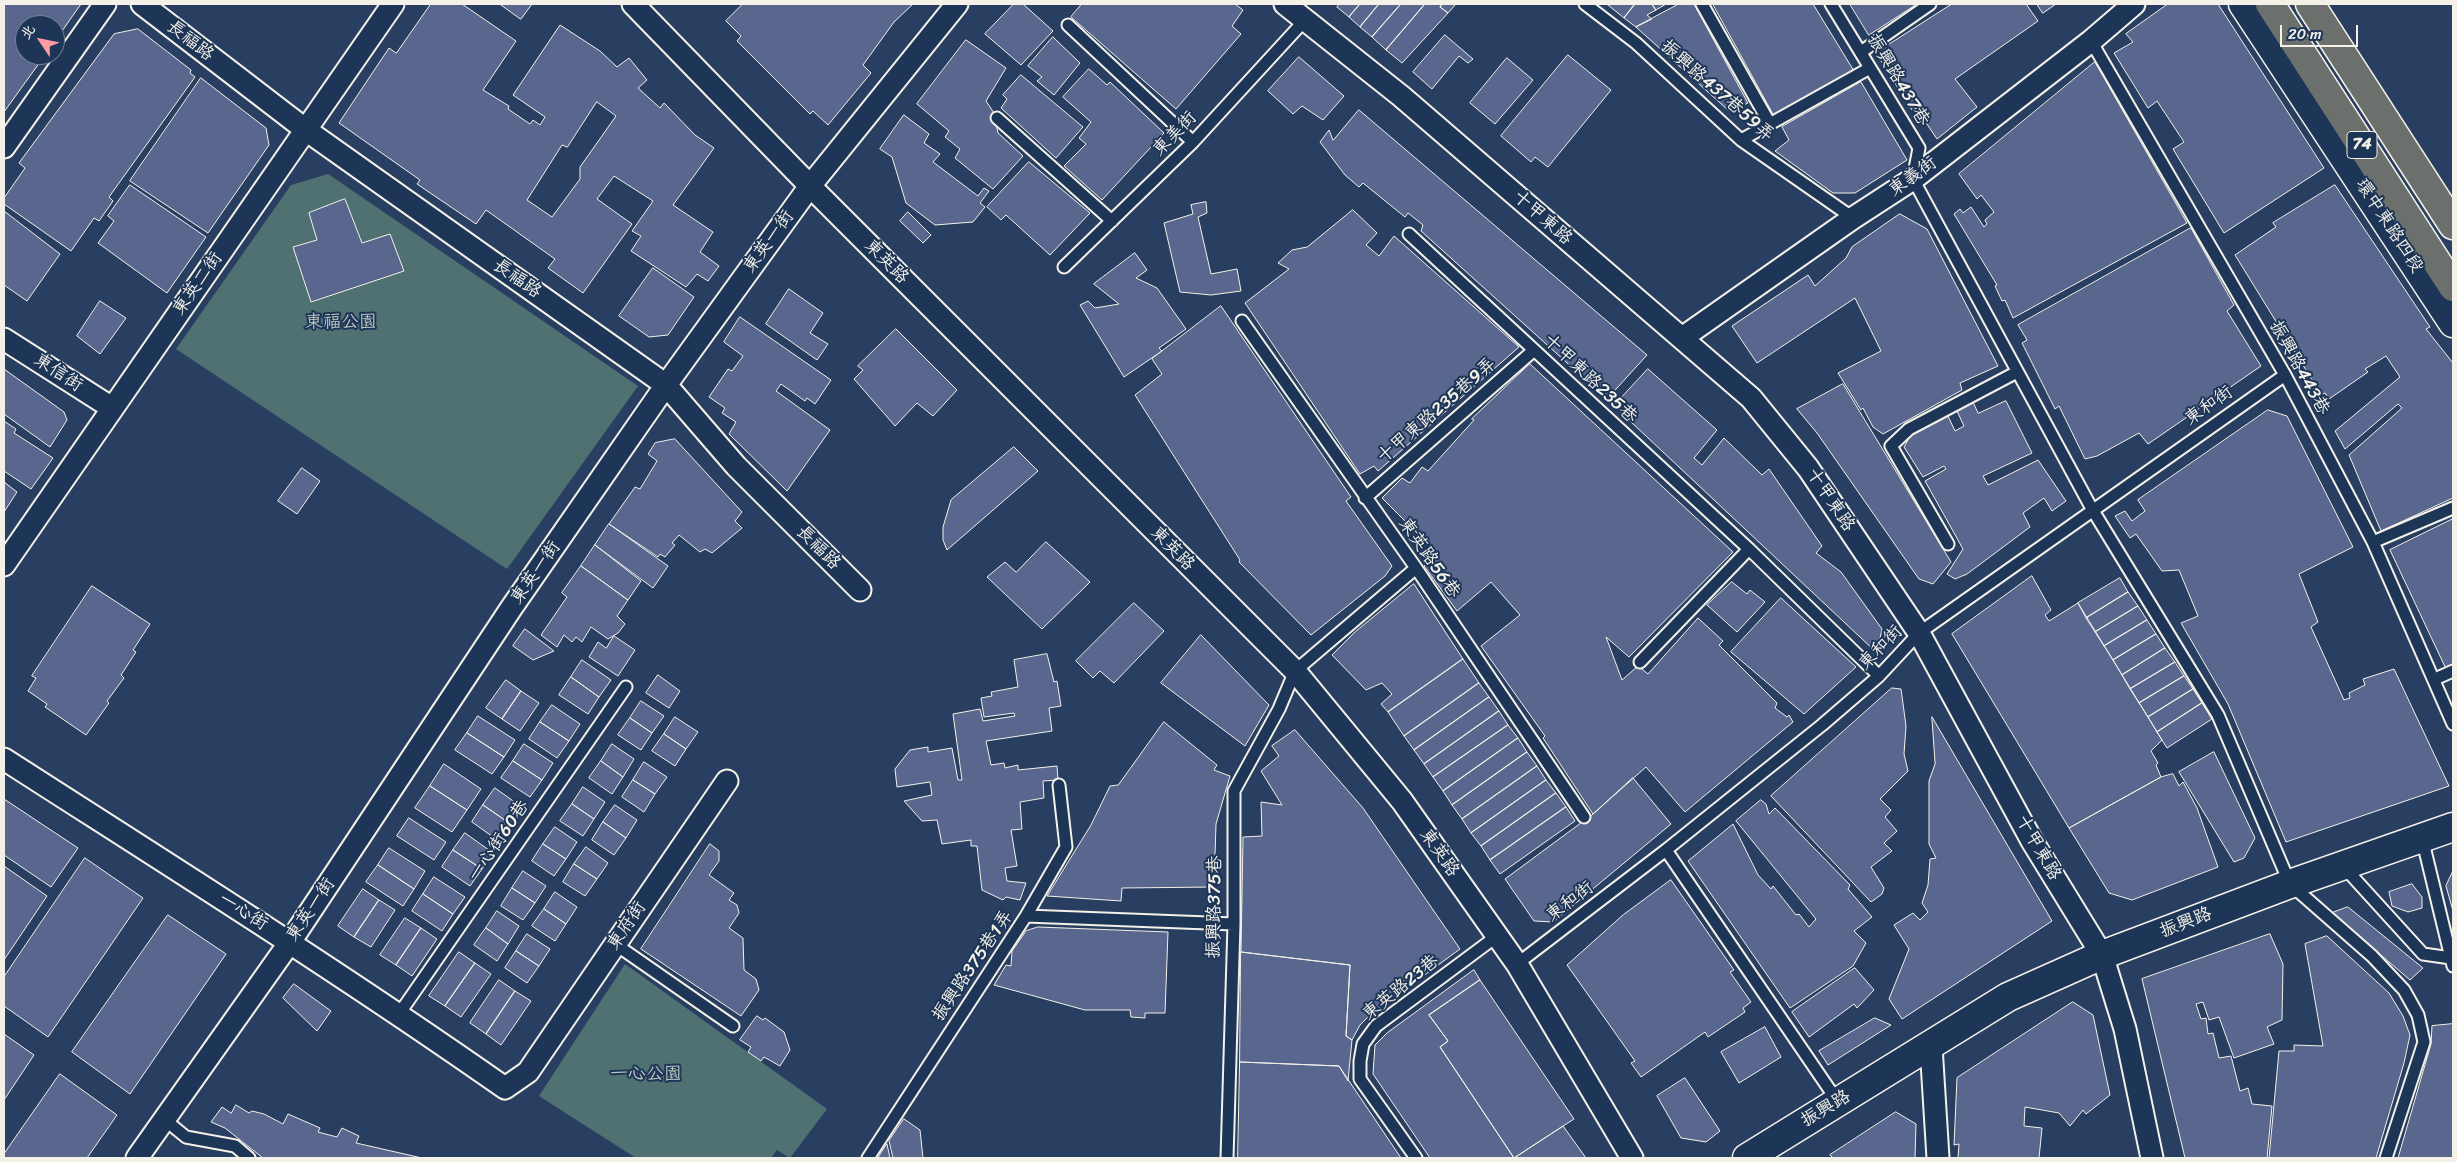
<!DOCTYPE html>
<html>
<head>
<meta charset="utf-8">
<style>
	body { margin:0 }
	#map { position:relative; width:2457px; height:1162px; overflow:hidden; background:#293f62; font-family:Sriracha,"LXGW WenKai TC",sans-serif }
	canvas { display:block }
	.frame { position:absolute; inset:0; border:5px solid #f4f1e8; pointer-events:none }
	.north { position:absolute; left:15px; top:15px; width:50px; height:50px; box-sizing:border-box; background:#1d3557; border:1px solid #738091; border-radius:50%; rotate:304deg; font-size:14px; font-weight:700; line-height:20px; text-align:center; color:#f4f1e8 }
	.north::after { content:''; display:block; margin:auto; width:18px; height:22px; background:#ff9aa2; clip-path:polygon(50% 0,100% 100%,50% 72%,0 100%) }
	.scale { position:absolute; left:2280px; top:25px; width:78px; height:22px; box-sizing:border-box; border:2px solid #f4f1e8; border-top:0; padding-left:6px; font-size:15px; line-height:18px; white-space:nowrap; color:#f4f1e8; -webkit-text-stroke:4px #1d3557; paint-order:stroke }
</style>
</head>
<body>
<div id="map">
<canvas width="2457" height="1162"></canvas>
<div class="frame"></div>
<div class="north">北</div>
<div class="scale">20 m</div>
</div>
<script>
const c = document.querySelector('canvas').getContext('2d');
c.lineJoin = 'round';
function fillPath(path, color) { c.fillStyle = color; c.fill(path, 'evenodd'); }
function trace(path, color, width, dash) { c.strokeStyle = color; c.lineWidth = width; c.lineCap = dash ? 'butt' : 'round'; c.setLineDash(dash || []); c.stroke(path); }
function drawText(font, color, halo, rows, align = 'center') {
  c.font = font + ' Sriracha,"LXGW WenKai TC",sans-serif'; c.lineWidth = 4; c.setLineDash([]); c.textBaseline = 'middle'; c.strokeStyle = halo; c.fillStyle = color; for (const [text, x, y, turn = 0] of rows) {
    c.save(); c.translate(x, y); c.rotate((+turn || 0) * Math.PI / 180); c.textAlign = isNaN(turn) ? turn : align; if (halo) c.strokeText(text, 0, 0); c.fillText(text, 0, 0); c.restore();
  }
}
fillPath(new Path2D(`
	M328 174 638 386 507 569 176 349 291 185Z
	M625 964 827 1109 790 1158 777 1150 771 1158H636L539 1096Z`), '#507171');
const building = new Path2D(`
	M4 4H81L55 41V25H25V55H45L4 112Z
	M431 4H462L516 41 483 90 509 106 508 109 530 124 533 120 540 125 545 117 513 95 560 25 600 51 617 67 629 58 647 80 638 88 660 108 664 103 695 135 714 148 673 205 713 232 700 252 719 266 708 281 697 274 686 287 631 251 641 236 632 231 653 201 614 176 597 199 632 224 583 293 548 268 555 259 486 210 476 224 417 184 420 180 339 123 389 48 396 53ZM597 102 616 116 580 167V179L552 217 527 200 562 145 567 147Z
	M500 4H532L521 19Z
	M743 4H913L894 22 863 65 871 73 828 125 813 111 810 114 737 41 741 36 726 21Z
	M1014 4H1023L1053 31 1021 65 985 34Z
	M1082 4H1235L1243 10 1232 26 1241 34 1176 109 1071 17Z
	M1340 4H1360L1349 17 1337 7Z
	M1360 4H1379L1360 27 1349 17Z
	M1379 4H1401L1372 37 1360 27Z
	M1401 4H1425L1386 50 1372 37Z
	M1425 4H1443L1440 7 1448 13 1402 63 1386 50Z
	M1443 4H1456L1448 13 1440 7Z
	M1609 4H1635L1624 18 1608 5Z
	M1635 4H1652L1656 10 1647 15 1652 19 1636 27 1624 18Z
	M1652 4H1666L1656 10Z
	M1679 4H1694L1748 103 1729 111 1636 27Z
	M1713 4H1813L1854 71 1775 117Z
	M1850 4H1917L1869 35Z
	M1952 4H2026L2038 21 1955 79 1977 107 1937 139 1916 108 1912 110 1876 53Z
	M2037 4H2056L2043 13Z
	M2168 4H2218L2324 168 2224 233 2173 149 2184 142 2157 101 2148 108 2114 53 2133 42 2126 34Z
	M138 29 191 70 190 73 195 77 109 197 113 201 99 221 94 218 71 251 4 204V198L25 168 19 163 114 34Z
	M1445 35 1473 59 1468 63 1459 56 1432 89 1413 72Z
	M1053 37 1080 63 1054 95 1037 81 1042 77 1028 66Z
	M966 40 1006 68 986 101 994 113 998 133 1023 156 993 189 955 158 960 149 945 137 949 131 917 104Z
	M1568 55 1611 90 1548 167 1535 157 1531 162 1501 136Z
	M1299 57 1344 96 1323 120 1302 106 1293 114 1268 91Z
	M1507 58 1533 80 1495 124 1470 103Z
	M2095 62 2187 223 2013 318 2005 300 2002 301 1995 286 1997 285 1954 214 1960 209 1963 213 1971 207 1984 227 1987 224 1985 220 1994 212 1981 195 1977 199 1959 174Z
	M1089 69 1107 85 1110 82 1164 133 1102 200 1064 166 1086 144 1079 138 1091 122 1063 97Z
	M1021 75 1083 127 1056 158 1001 108 1007 99 1003 95Z
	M201 78 266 128 269 145 208 233 130 181Z
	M1861 82 1907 160 1855 193H1833L1775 151 1789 140 1782 127Z
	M1359 110 1647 355 1607 399 1421 231 1423 225 1408 213 1405 217 1363 183 1359 187 1345 175 1320 142 1329 130 1333 140Z
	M904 115 929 134 924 143 940 154 933 162 978 196 984 188 989 191 980 203 985 207 973 222 935 225 906 203 892 157 880 149Z
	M1029 162 1090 213 1050 255 1006 215 1001 220 987 207Z
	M130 185 206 237 167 293 98 243 114 221 108 216Z
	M2335 185 2430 327 2426 329 2453 363V498L2381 531 2349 455 2402 408 2398 404 2345 449 2335 431 2400 377 2386 356 2365 369 2368 372 2329 399 2325 393 2311 399 2306 388 2314 383 2235 255 2276 227 2273 223Z
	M345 199 362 243 390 234 404 271 311 302 293 247 317 240 309 213Z
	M1206 202 1207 213 1198 217 1211 274 1237 269 1241 291 1211 295 1180 292 1164 223 1193 214 1191 205Z
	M1353 210 1377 233 1366 245 1379 256 1394 236 1519 347 1378 471 1374 466 1360 474 1245 303 1289 269 1278 263 1292 250 1307 247Z
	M4 211 60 254 27 301 4 285Z
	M908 212 931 235 923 243 900 221Z
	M1900 214 1927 229 1998 366 1960 383 1962 390 1883 434 1873 427 1863 408 1861 410 1838 373 1881 351 1855 298 1757 363 1732 326 1808 275 1815 286 1846 258 1852 247Z
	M2191 228 2234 305 2227 311 2261 366 2148 444 2139 433 2097 456 2085 459 2059 406 2055 409 2022 343 2027 340 2018 325Z
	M1135 253 1147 270 1136 278 1157 288 1186 329 1159 348 1162 351 1124 377 1080 305 1088 301 1095 308 1119 304 1094 284Z
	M653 268 694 297 668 335 649 337 619 316Z
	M789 289 823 313 810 333 828 344 817 360 766 324Z
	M100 301 126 318 100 354 77 336Z
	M1221 306 1351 497 1346 501 1392 566 1385 576 1311 635 1239 562 1240 560 1135 395 1162 374 1152 359Z
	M740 317 831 380 815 404 807 398 805 401 781 384 776 391 830 430 787 491 729 434 736 422 722 413 725 408 709 397 728 369 732 371 743 356 724 342Z
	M896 329 957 390 933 416 917 403 895 426 854 379 863 370 858 366Z
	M1530 364 1733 552 1629 657 1606 637 1622 680 1638 666 1648 674 1698 618 1723 641 1719 645 1777 703 1775 708 1787 717 1789 715 1793 722 1685 812 1646 767 1593 814 1543 738 1545 736 1481 646 1520 615 1491 582 1457 611 1424 566 1439 555 1382 498 1402 478 1410 483 1422 467 1428 471 1474 420 1472 419Z
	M4 369 64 412 67 420 50 447 4 414Z
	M1648 369 1717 430 1694 458 1702 465 1724 438 1762 475 1769 469 1822 546 1816 553 1841 572 1882 629 1877 653 1614 406Z
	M1843 384 1951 562 1933 584 1919 579 1817 433 1797 409Z
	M2006 401 2032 453 1983 476 1988 485 2038 460 2066 501 2052 511 2044 498 2023 513 2030 527 1967 574 1955 579 1947 574 1963 549 1925 481 1946 469 1944 466 1923 477 1904 447 1912 433 1947 414 1955 431 1964 426 1957 411 1973 402 1978 413Z
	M2268 410 2287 416 2353 547 2299 574 2318 622 2311 627 2344 700 2350 698 2349 693 2365 685 2363 679 2394 669 2449 786 2286 842 2228 704 2181 623 2198 616 2179 570 2162 571 2136 534 2130 538 2115 516 2125 511 2132 521 2145 511 2138 500Z
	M4 421 16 429 14 433 53 458 31 489 4 471Z
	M675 439 742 512 735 521 742 528 712 553 705 549 700 552 679 535 672 543 675 545 665 557 660 554 658 557 609 524 635 487 640 489 657 461 648 454 655 443Z
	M1014 447 1038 471 947 550 943 540V527L951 500Z
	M302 468 320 481 297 514 278 501Z
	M4 482 17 492 4 512Z
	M2453 519V668L2447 671 2390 550Z
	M609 524 668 566 653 588 595 545Z
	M1046 542 1090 582 1042 629 987 577 1005 562 1016 572Z
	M595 545 641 581 628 600 581 566Z
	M581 566 628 600 617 616 625 624 618 633 608 639 591 627 582 642 576 637 572 642 564 635 557 647 541 635 567 597 562 593Z
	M2032 576 2051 610 2045 615 2049 621 2078 603 2162 740 2151 751 2158 763 2156 765 2161 777 2069 828 1952 634Z
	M2120 578 2128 592 2086 618 2078 603Z
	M1732 582 1747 594 1750 590 1765 602 1737 632 1707 605Z
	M1414 584 1463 659 1388 712 1381 704 1392 694 1382 683 1366 690 1332 655 1355 632Z
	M92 586 150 624 133 650 136 652 121 675 124 678 107 701 109 703 86 735 45 707 47 704 28 691 36 678 32 676Z
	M2128 592 2138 606 2095 632 2086 618Z
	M1781 598 1856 667 1804 714 1731 652Z
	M1134 603 1164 631 1114 683 1100 671 1093 678 1076 661Z
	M2138 606 2147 620 2104 646 2095 632Z
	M2147 620 2156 634 2113 660 2104 646Z
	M525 629 554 651 533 660 513 646Z
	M2156 634 2165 648 2122 675 2113 660Z
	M1201 635 1269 705 1245 746 1161 683Z
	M614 636 635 650 618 676 589 657 598 642 606 648Z
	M2165 648 2175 662 2130 689 2122 675Z
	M1047 654 1054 682 1057 681 1061 706 1049 708 1052 731 986 741 991 765 1004 763 1005 768 1018 765V770L1057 766 1058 780 1043 781 1044 798 1020 802 1022 829 1011 830 1017 866 1005 868 1007 881 1026 883 1020 900 1006 897 1003 900 982 890 977 846H971V840L942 844 937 820 922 821 904 801 932 795 930 782 897 787 895 769 910 750 928 747V752L952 748 958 780H962L953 714 980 709 983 721 1015 716 1014 713 984 717 981 698 992 696 991 692 1018 687 1014 660Z
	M1463 659 1479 683 1404 736 1388 712Z
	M582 660 611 680 599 697 571 677Z
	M2175 662 2184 676 2139 703 2130 689Z
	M658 675 680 691 669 708 646 693Z
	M2184 676 2193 689 2148 717 2139 703Z
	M571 677 599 697 588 714 559 695Z
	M506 680 521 691 502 719 486 708Z
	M1479 683 1489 697 1414 750 1404 736Z
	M1892 688 1901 689 1906 726 1904 754 1908 771 1880 799 1891 810 1885 817 1897 831 1884 843 1892 851 1871 867 1884 888 1882 894 1871 902 1771 796Z
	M2193 689 2202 703 2157 732 2148 717Z
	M521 691 539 703 520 731 502 719Z
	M1489 697 1499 711 1424 764 1414 750Z
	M641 701 664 716 652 733 630 718Z
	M2202 703 2212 719 2167 748 2157 732Z
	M552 705 580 724 569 741 540 722Z
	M1499 711 1508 725 1433 777 1424 764Z
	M478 716 515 740 504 757 467 733Z
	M675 717 698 732 686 749 664 734Z
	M1932 717 2052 921 1902 1019 1889 999 1909 949 1894 925 1913 913 1920 920 1928 912 1922 903 1928 885 1930 859 1936 858 1929 844V781L1935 764Z
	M630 718 652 733 641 750 618 735Z
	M540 722 569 741 557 758 529 739Z
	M1164 722 1217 765 1214 770 1230 776 1216 824 1214 887 1122 888 1121 901 1047 896 1091 825 1110 786 1118 785Z
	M1508 725 1518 738 1443 791 1433 777Z
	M1295 730 1363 808 1460 949 1370 1015 1360 1025 1352 1040 1346 1036 1350 965 1241 952 1243 837 1262 836 1261 802 1282 805 1261 771 1279 756 1272 746Z
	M467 733 504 757 492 774 455 750Z
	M664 734 686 749 675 766 652 751Z
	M1518 738 1527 752 1452 805 1443 791Z
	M524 744 553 763 542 780 513 761Z
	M612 744 634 759 623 777 601 761Z
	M1527 752 1537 766 1462 819 1452 805Z
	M2214 752 2255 838 2244 858 2234 862 2179 772Z
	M513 761 542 780 530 797 501 778Z
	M601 761 623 777 612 794 589 778Z
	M644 762 667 777 655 794 633 780Z
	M444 764 481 789 467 810 430 786Z
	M1537 766 1546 780 1471 833 1462 819Z
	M2173 774 2179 786 2183 782 2197 808 2218 867 2132 900 2109 893 2069 828 2161 777Z
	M1633 778 1671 824 1553 922 1534 921 1505 879 1593 814Z
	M633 780 655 794 644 812 622 797Z
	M1546 780 1556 793 1481 846 1471 833Z
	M430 786 467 810 452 832 415 808Z
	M583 787 605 802 594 819 572 804Z
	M495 788 523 808 512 825 483 805Z
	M1556 793 1566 807 1490 860 1481 846Z
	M4 799 78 848 51 887 4 855Z
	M1761 800 1766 804 1769 814 1775 808 1850 885 1848 889 1872 917 1854 931 1866 943 1853 966 1790 1008 1688 861 1733 824 1758 875 1771 889 1773 886 1796 915 1799 914 1809 927 1816 919 1736 821Z
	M572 804 594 819 583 836 560 821Z
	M483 805 512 825 500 842 472 822Z
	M615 805 637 820 626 838 603 822Z
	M1566 807 1575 821 1500 874 1490 860Z
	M409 818 446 842 434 860 397 836Z
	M603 822 626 838 614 855 592 840Z
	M555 827 577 842 566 859 543 844Z
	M465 833 493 853 482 869 453 850Z
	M543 844 566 859 554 876 532 861Z
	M710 844 719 851V861L709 875 734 893 729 900 737 905 739 913 729 928 743 938 744 970 756 979 759 990 741 1016 641 949Z
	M586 847 608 863 597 879 574 864Z
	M389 848 425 871 414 889 378 865Z
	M453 850 482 869 470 886 442 867Z
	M85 858 143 898 48 1037 4 1006V977Z
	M574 864 597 879 585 896 563 882Z
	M378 865 414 889 403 906 366 882Z
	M4 866 47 896 4 960Z
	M523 871 546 886 535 903 512 888Z
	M2453 871V911L2446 886Z
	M434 877 465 897 453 914 423 894Z
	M1671 880 1734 970 1730 972 1751 1002 1743 1008 1745 1012 1708 1037 1705 1032 1641 1077 1631 1063 1635 1061 1567 965 1623 915Z
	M2412 884 2422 897V908L2408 912 2392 906 2389 892Z
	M512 888 535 903 523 920 501 906Z
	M363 889 379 900 354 937 338 926Z
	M555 892 577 907 566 924 544 909Z
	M423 894 453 914 442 931 412 911Z
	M379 900 395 910 371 947 354 937Z
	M2348 907 2423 968 2410 980 2332 913Z
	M544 909 566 924 555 941 532 926Z
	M497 911 519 926 508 944 486 928Z
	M168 915 226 954 130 1094 72 1052Z
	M405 918 421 928 396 965 380 955Z
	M1038 927 1168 932 1165 1013H1145V1018L1131 1017 1130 1010H1085L994 985 1006 965 1011 966 1012 951 1026 931Z
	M421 928 437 939 412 976 396 965Z
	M486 928 508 944 497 961 474 945Z
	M527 934 550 949 539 966 516 951Z
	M2270 934 2283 964 2282 1020 2267 1027 2274 1044 2234 1058 2219 1017 2209 1020 2203 1002 2196 1004 2201 1019 2206 1018 2208 1034 2213 1033 2219 1058 2231 1056 2240 1091 2248 1088 2252 1104 2272 1106 2267 1158H2185L2142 979Z
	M2327 936 2389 993 2403 1016 2410 1035 2404 1063 2376 1158H2269L2279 1051H2294V1045L2323 1046 2305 944Z
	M516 951 539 966 527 983 505 968Z
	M459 952 475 963 445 1006 429 996Z
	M1241 952 1350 965 1346 1036 1352 1040 1348 1081 1339 1066 1240 1062Z
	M475 963 491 974 461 1017 445 1006Z
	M1855 968 1874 990 1857 1008 1854 1004 1809 1037 1792 1012Z
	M1474 970 1480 980 1429 1015 1448 1041 1440 1047 1514 1158 1563 1126 1586 1158H1430L1373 1074 1375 1045 1387 1033Z
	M499 980 515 991 486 1034 470 1023Z
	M1480 980 1574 1119 1514 1158 1440 1047 1448 1041 1429 1015Z
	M294 984 331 1011 317 1031 283 998Z
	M515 991 531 1001 501 1045 486 1034Z
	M2073 1002 2093 1015 2110 1095 2086 1114 2083 1110 2070 1126 2059 1113 2025 1107 2024 1126 2042 1128 2039 1158H1958L1959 1144 1954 1145 1957 1078Z
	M757 1016 763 1020 765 1018 784 1032 790 1050 780 1066 764 1057 761 1061 748 1052 751 1047 740 1040Z
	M1875 1018 1891 1025 1828 1065 1819 1051Z
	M2453 1024V1158H2398L2431 1044 2432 1026Z
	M1765 1027 1781 1057 1739 1083 1721 1052Z
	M4 1034 34 1055 4 1100Z
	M1240 1062 1339 1066 1401 1158H1238Z
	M60 1074 117 1115 87 1158H4V1154Z
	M1685 1078 1720 1131 1706 1142 1681 1138 1657 1096Z
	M236 1105 249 1113 252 1111 264 1114 283 1124 288 1114 320 1128 318 1132 337 1137 342 1128 359 1136 356 1143 422 1158H263L225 1128 211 1122 222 1107 231 1113Z
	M1896 1112 1916 1124 1915 1158H1833L1830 1155Z
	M904 1119 920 1130 923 1158H893L889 1141Z
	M887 1144 890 1158H878Z`);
fillPath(building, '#59678f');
trace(building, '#f4f1e8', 1);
const lane = new Path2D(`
	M1585 4 1636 43 1741 140 1853 218
	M1702 4 1770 124
	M1831 4 1919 148 1913 179 2092 509 2218 715 2290 884 2372 956 2404 990 2418 1015 2424 1042 2386 1158
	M1068 25 1193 142
	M2091 41 2285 375 2373 542 2453 724
	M1861 52 1930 4
	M997 118 1112 221
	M1741 140 1870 68
	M1409 234 1749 549 1879 676
	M1064 267 1193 142 1305 20
	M1242 321 1416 568 1584 817
	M1365 498 1533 351
	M2373 542 2453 508
	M1948 544 1891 446 1909 429 2017 372
	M1640 662 1749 549
	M2435 679 2453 671
	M2422 838 2453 966
	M1666 850 1838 1102
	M2343 866 2423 954 2451 958
	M1026 916 1066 847 1059 785
	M615 944 733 1026
	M1517 964 1666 850 1822 725 1879 676 1919 633 2285 375
	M399 1014 626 687
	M164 1119 186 1137 235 1146 249 1158
	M868 1158 1026 916 1234 924
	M1227 1158 1234 924V791L1279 709 1295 671 1416 568
	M1416 1158 1360 1079V1061L1363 1044 1376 1026 1497 936`);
const street = new Path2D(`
	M142 4 306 130 666 385 736 466 860 590
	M633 4 810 186 1295 671 1402 801 1517 964 1632 1158
	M1285 4 1401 96 1751 398 1808 468 1919 633 2032 841 2102 955 2125 1029 2152 1158
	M4 147 105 4
	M1682 338 1853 218 1913 179 2091 41 2134 4
	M4 339 112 408
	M4 565 393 4
	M4 759C172 867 341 973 505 1088L528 1072 727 781
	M1931 1046 1938 1158
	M137 1158 290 942 512 607 666 385 810 186 957 4`);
const secondary = new Path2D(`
	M2243 4 2453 323
	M1747 1158 2008 997 2102 955 2290 884 2453 827`);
const highway = new Path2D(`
	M2270 4 2453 287
	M2310 4 2453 225`);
trace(lane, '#f4f1e8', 15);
trace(street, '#f4f1e8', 25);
trace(secondary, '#f4f1e8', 31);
trace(highway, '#f4f1e8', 31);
trace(lane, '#1d3557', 11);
trace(street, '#1d3557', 21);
trace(secondary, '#1d3557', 28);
trace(highway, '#6b706d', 28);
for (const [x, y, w] of [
	[2362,145,30]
]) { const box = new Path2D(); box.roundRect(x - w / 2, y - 13.5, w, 27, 4); c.fillStyle = '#1d3557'; c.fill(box); trace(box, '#f4f1e8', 1); }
drawText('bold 16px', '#f4f1e8', null, [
	["74",2362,145]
]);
drawText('18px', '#f4f1e8', '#1d3557', [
	["長福路",190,41,38],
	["振興路437巷",1898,80,59],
	["振興路437巷59弄",1717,91,41],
	["東美街",1175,134,-46],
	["東義街",1913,177,-36],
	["十甲東路",1542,218,41],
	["環中東路四段",2389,226,57],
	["東英一街",769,242,-54],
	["東英路",886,262,45],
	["長福路",517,279,35],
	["東英二街",198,284,-55],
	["振興路443巷",2299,368,61],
	["東信街",58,373,33],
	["十甲東路235巷",1590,379,43],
	["東和街",2209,406,-35],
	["十甲東路235巷9弄",1437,411,-41],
	["十甲東路",1830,500,56],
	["長福路",818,548,45],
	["東英路",1172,549,45],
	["東英路56巷",1429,558,55],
	["東英一街",536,573,-55],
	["東和街",1881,648,-46],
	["一心街60巷",499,841,-56],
	["十甲東路",2038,848,60],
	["東英路",1439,853,55],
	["東和街",1570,902,-37],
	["振興路375巷",1215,907,-89],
	["東英一街",311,910,-56],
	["一心街",243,912,32],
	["振興路",2186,923,-21],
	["東府街",627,926,-56],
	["振興路375巷1弄",973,966,-56],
	["東英路23巷",1401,988,-39],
	["振興路",1826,1109,-31]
]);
drawText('18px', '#bbc4be', '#1d3557', [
	["東福公園",341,322],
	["一心公園",646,1074]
]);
</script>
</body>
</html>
